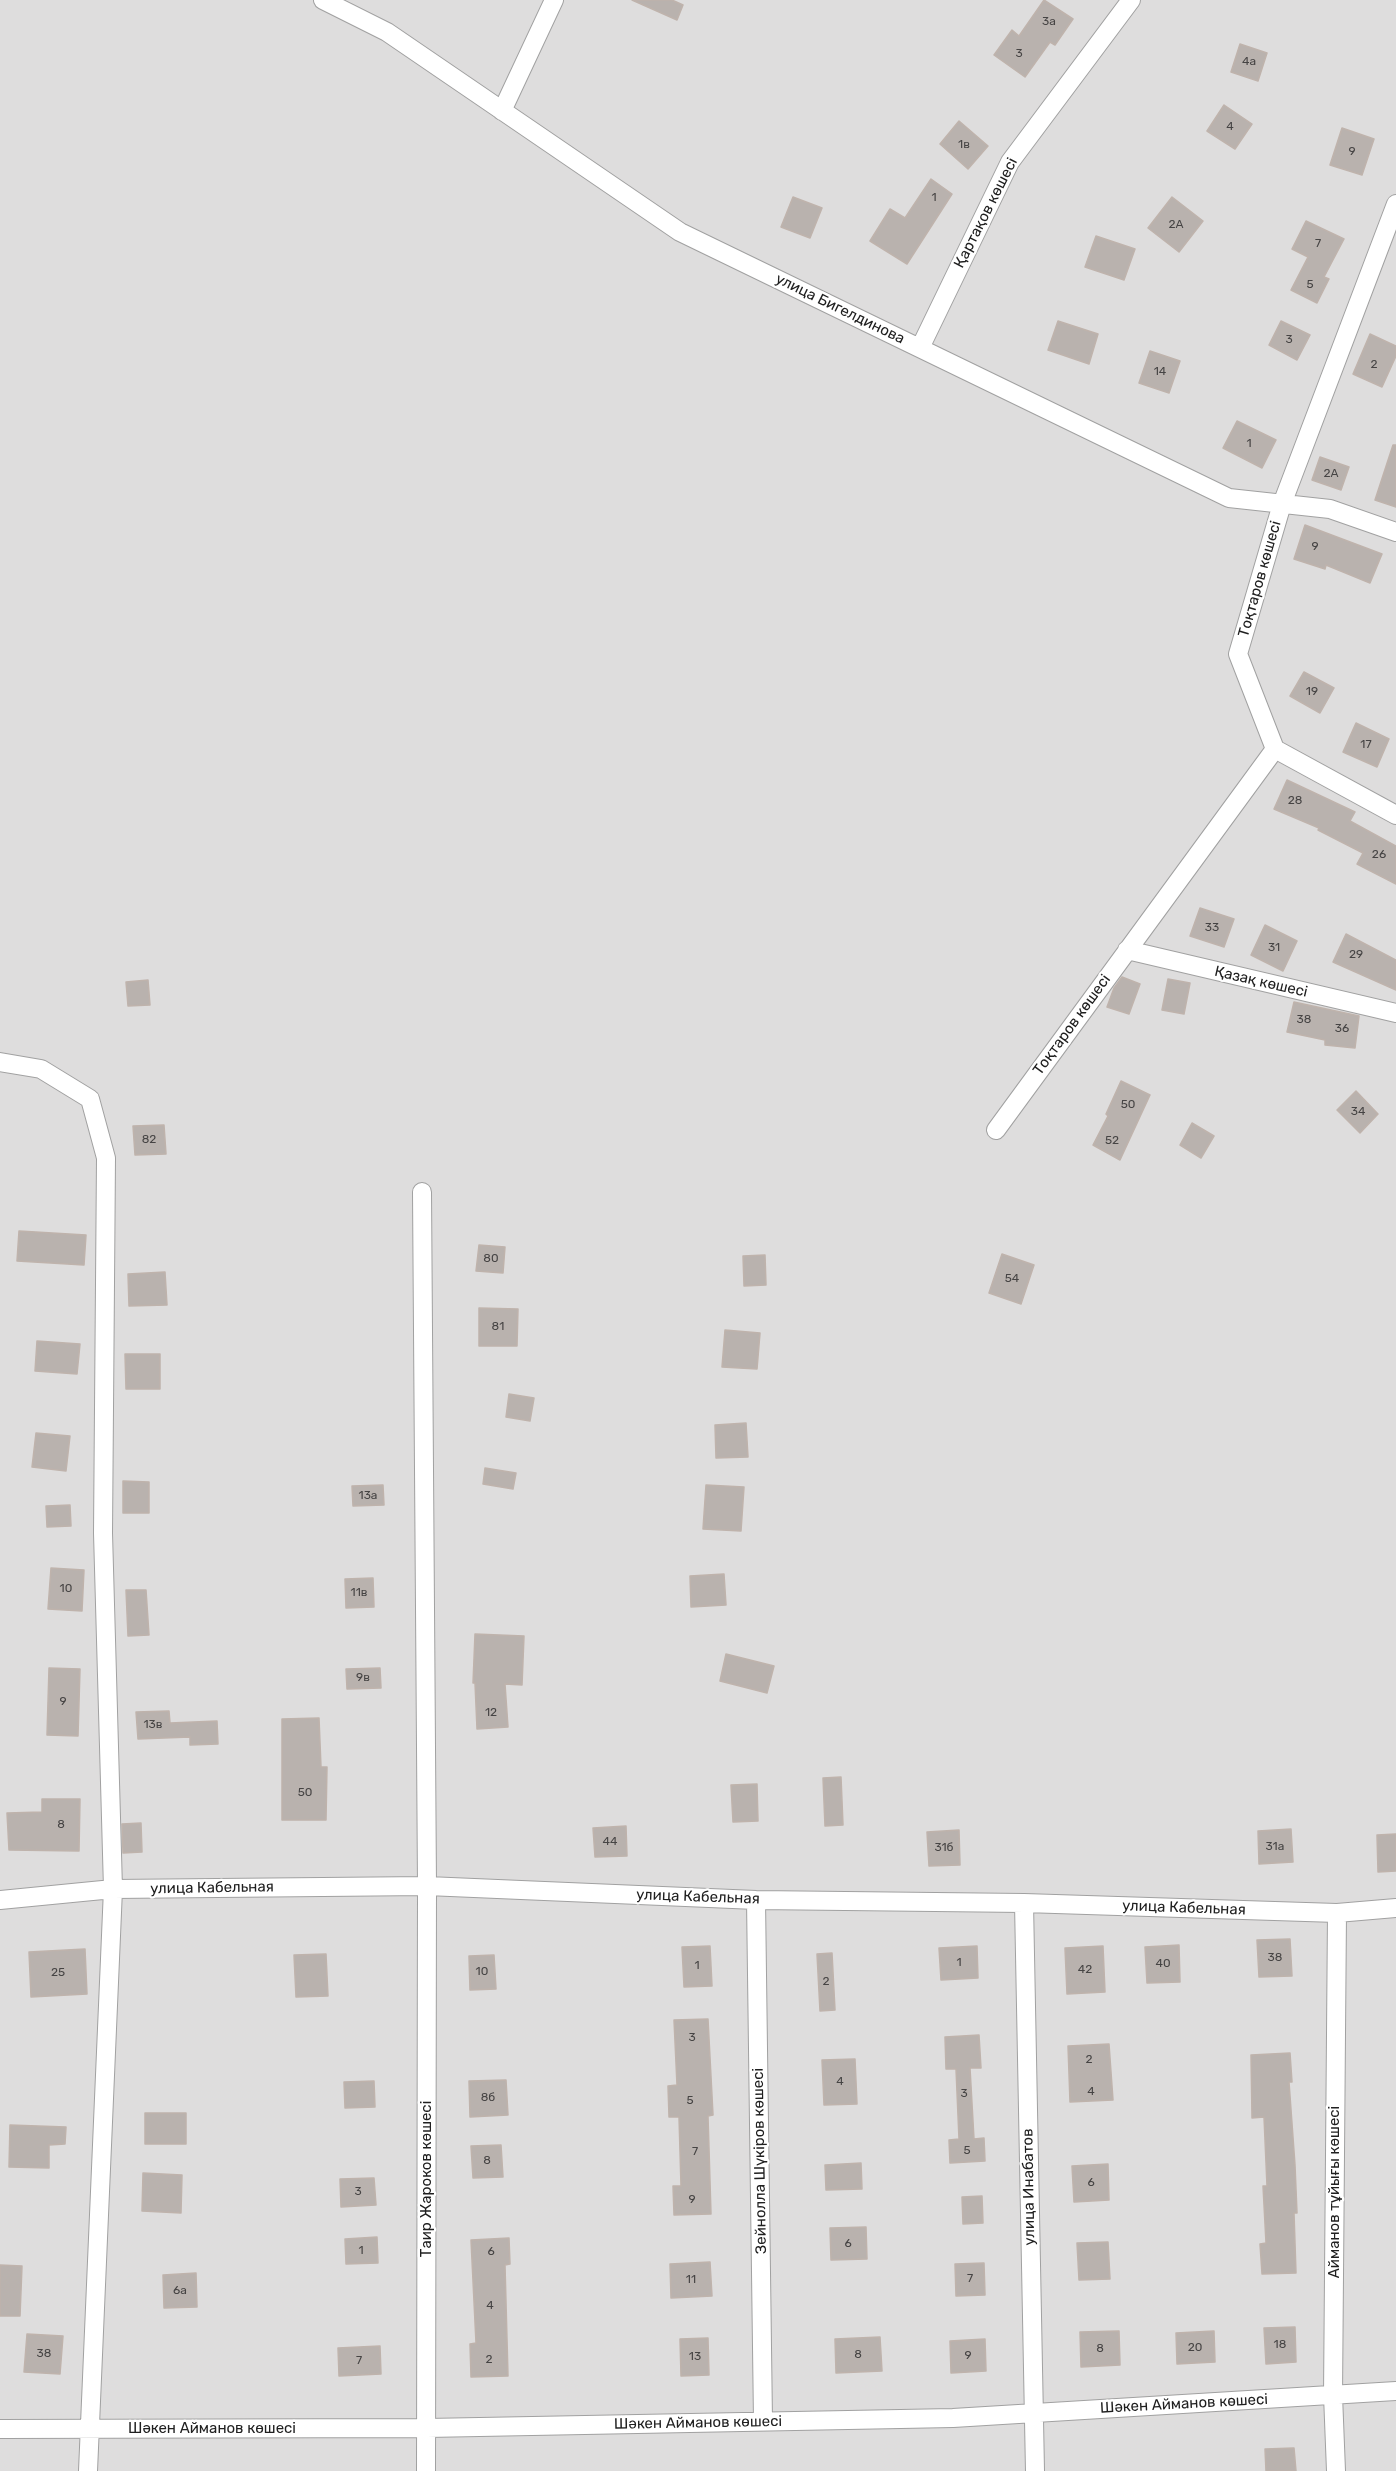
<!DOCTYPE html>
<html>
<head>
<meta charset="utf-8">
<style>
	body { margin:0 }
	canvas { display:block; background:#efece8 }
</style>
</head>
<body>
<canvas width="1396" height="2471"></canvas>
<script>
const c = document.querySelector('canvas').getContext('2d');
c.lineJoin = 'round';
function fillPath(path, color) { c.fillStyle = color; c.fill(path, 'evenodd'); }
function trace(path, color, width, dash) { c.strokeStyle = color; c.lineWidth = width; c.lineCap = dash ? 'butt' : 'round'; c.setLineDash(dash || []); c.stroke(path); }
function drawText(font, color, halo, rows, align = 'center') {
  c.font = font + ' Rubik,sans-serif'; c.lineWidth = 4.5; c.setLineDash([]); c.textBaseline = 'middle'; c.strokeStyle = halo; c.fillStyle = color; for (const [text, x, y, turn = 0] of rows) {
    c.save(); c.translate(x, y); c.rotate((+turn || 0) * Math.PI / 180); c.textAlign = isNaN(turn) ? turn : align; if (halo) c.strokeText(text, 0, 0); c.fillText(text, 0, 0); c.restore();
  }
}
fillPath(new Path2D(`
	M0 0H1396V2471H0Z`), '#dedddd');
const building = new Path2D(`
	M632 0H672L683 5 677 20Z
	M1044 0 1073 19 1055 45 1050 42 1025 77 994 55 1012 30 1019 36Z
	M1240 44 1267 53 1258 81 1231 72Z
	M1224 105 1252 124 1235 149 1207 131Z
	M959 121 988 146 968 169 940 144Z
	M1342 128 1374 139 1362 175 1330 165Z
	M931 179 952 194 907 264 870 241 890 209 905 218Z
	M793 197 822 208 810 238 781 227Z
	M1172 197 1203 221 1179 252 1148 228Z
	M1306 221 1344 239 1324 277 1329 279 1317 303 1291 290 1308 257 1292 249Z
	M1096 236 1135 249 1124 280 1085 267Z
	M1058 321 1098 334 1089 364 1048 350Z
	M1281 321 1310 335 1297 360 1269 345Z
	M1370 334 1396 346V356L1382 387 1353 374Z
	M1150 351 1180 361 1169 393 1139 383Z
	M1237 421 1276 440 1262 468 1223 448Z
	M1393 445H1396V507L1375 500Z
	M1320 457 1349 467 1341 490 1312 480Z
	M1305 525 1382 554 1370 583 1326 565 1325 569 1294 559Z
	M1304 672 1334 688 1320 713 1290 696Z
	M1356 723 1389 739 1377 767 1343 752Z
	M1287 780 1355 812 1350 821 1396 846V884L1357 864 1363 853 1318 830 1319 828 1274 809Z
	M1200 908 1234 919 1224 947 1190 936Z
	M1265 925 1297 941 1283 971 1251 955Z
	M1346 934 1396 960V990L1333 962Z
	M1122 977 1140 984 1129 1014 1107 1007 1114 988Z
	M1168 979 1190 983 1184 1014 1162 1010Z
	M148 980 150 1005 128 1006 126 982Z
	M1294 1002 1359 1016 1355 1048 1325 1045V1040L1287 1032Z
	M1121 1081 1150 1095 1120 1160 1093 1145 1108 1116 1106 1114Z
	M1356 1091 1378 1114 1360 1133 1337 1110Z
	M1192 1123 1214 1136 1201 1158 1180 1145Z
	M164 1125 166 1154 135 1155 133 1126Z
	M19 1231 86 1235 84 1265 17 1261Z
	M479 1245 505 1247 503 1273 476 1271Z
	M1002 1254 1034 1265 1021 1304 989 1293Z
	M765 1255 766 1285 744 1286 743 1256Z
	M165 1272 167 1305 129 1306 128 1274Z
	M479 1308 518 1309 517 1346H479Z
	M725 1330 760 1333 757 1369 722 1367Z
	M37 1341 80 1344 77 1374 35 1371Z
	M125 1354H160V1389H126Z
	M509 1394 534 1398 530 1421 506 1417Z
	M746 1423 748 1457 716 1458 715 1425Z
	M36 1433 70 1436 66 1471 32 1467Z
	M485 1468 516 1473 513 1489 483 1484Z
	M123 1481 149 1482V1513H123Z
	M383 1485 384 1505 353 1506 352 1486Z
	M706 1485 744 1487 741 1531 703 1529Z
	M70 1505 71 1526 47 1527 46 1506Z
	M51 1568 84 1570 82 1611 48 1609Z
	M724 1574 726 1605 691 1607 690 1576Z
	M373 1578 374 1607 346 1608 345 1579Z
	M126 1590H146L149 1635 128 1636Z
	M475 1634 524 1636 522 1685 505 1684 508 1727 477 1729 475 1683H473Z
	M726 1654 774 1666 767 1693 720 1681Z
	M49 1668 80 1669 78 1736 47 1735Z
	M380 1668 381 1688 347 1689 346 1669Z
	M169 1711 170 1723 217 1721 218 1744 190 1745V1737L138 1739 136 1712Z
	M319 1718 321 1767H327L326 1820H282V1719Z
	M841 1777 843 1825 825 1826 823 1778Z
	M757 1784 758 1821 733 1822 731 1785Z
	M42 1799H80L79 1851 9 1850 7 1813 42 1812Z
	M141 1823 142 1852 123 1853 122 1824Z
	M626 1826 627 1856 595 1857 593 1828Z
	M1291 1829 1293 1862 1259 1864 1258 1831Z
	M959 1830 960 1865 929 1866 927 1832Z
	M1396 1834V1871L1378 1872 1377 1835Z
	M1290 1939 1292 1976 1259 1977 1257 1940Z
	M1179 1945 1180 1982 1147 1983 1145 1947Z
	M710 1946 712 1986 684 1987 682 1947Z
	M977 1946 978 1978 941 1980 939 1948Z
	M1103 1946 1105 1992 1067 1994 1065 1948Z
	M85 1949 87 1994 31 1997 29 1952Z
	M832 1953 835 2010 820 2011 817 1954Z
	M326 1954 328 1996 296 1997 294 1955Z
	M494 1955 496 1989 470 1990 469 1956Z
	M708 2019 713 2115 708 2116 711 2214 674 2215 673 2186H681L679 2117H669L668 2086 677 2085 674 2020Z
	M979 2035 981 2068H970L974 2139 984 2138 985 2161 950 2163 949 2140 959 2139 956 2069H946L945 2037Z
	M1109 2044 1113 2100 1070 2102 1068 2046Z
	M1290 2053 1292 2082H1289L1295 2165 1297 2213H1294L1296 2273 1262 2274 1260 2244 1266 2243 1263 2186H1267L1264 2117 1252 2118 1251 2055Z
	M855 2059 857 2104 824 2105 822 2060Z
	M506 2080 508 2115 470 2117 469 2081Z
	M374 2081 375 2107 345 2108 344 2082Z
	M145 2113H186V2144H145Z
	M10 2125 66 2127 65 2144 49 2145V2168L9 2167Z
	M501 2145 503 2177 473 2178 471 2146Z
	M861 2163 862 2189 826 2190 825 2165Z
	M1108 2164 1109 2200 1074 2202 1072 2166Z
	M143 2173 182 2175 181 2213 142 2211Z
	M374 2178 376 2205 341 2207 340 2179Z
	M982 2196 983 2223 963 2224 962 2197Z
	M866 2227 867 2259 831 2260 830 2228Z
	M377 2237 378 2263 346 2264 345 2239Z
	M509 2238 510 2264 505 2265 508 2376 471 2377 470 2344 476 2343 471 2240Z
	M1108 2242 1110 2279 1079 2280 1077 2243Z
	M710 2262 712 2296 671 2298 670 2264Z
	M984 2263 985 2295 956 2296 955 2264Z
	M0 2265 22 2266 20 2316H0Z
	M196 2273 197 2307 164 2308 163 2275Z
	M1295 2327 1296 2362 1266 2364 1264 2328Z
	M1119 2331 1120 2365 1081 2367 1080 2332Z
	M1214 2331 1215 2362 1177 2364 1176 2333Z
	M27 2334 63 2336 60 2374 24 2372Z
	M880 2337 882 2371 836 2373 835 2339Z
	M708 2338 709 2375 681 2376 680 2339Z
	M985 2339 986 2371 951 2373 950 2341Z
	M380 2346 381 2374 339 2376 338 2348Z
	M1294 2448 1296 2471H1266L1265 2449Z`);
fillPath(building, '#b9b2ae');
trace(building, '#bfb3ac', 1.5);
const street = new Path2D(`
	M323 0 387 32 680 232 1229 498 1330 509 1396 532
	M502 111 554 0
	M920 348 1010 162 1131 0
	M1275 749 1396 815
	M1127 950 1396 1013
	M0 1062 41 1069 90 1099 106 1158 103 1533 113 1889 88 2471
	M996 1130 1275 749 1238 654 1282 504 1396 204
	M422 1192 427 1886 426 2471
	M0 1900 113 1889 427 1886 756 1900 1024 1903 1337 1913 1396 1908
	M756 1900 763 2421
	M1024 1903 1035 2471
	M0 2429 427 2428 953 2418 1396 2391
	M1336 2471 1333 2395 1337 1913`);
trace(street, '#a1a1a1', 20);
trace(street, '#fff', 18);
drawText('12px', '#464444', null, [
	["3а",1049,22],
	["3",1019,54],
	["4а",1249,62],
	["4",1230,127],
	["1в",964,145],
	["9",1352,152],
	["1",934,198],
	["2А",1176,225],
	["7",1318,244],
	["5",1310,285],
	["3",1289,340],
	["2",1374,365],
	["14",1160,372],
	["1",1249,444],
	["2А",1331,474],
	["9",1315,547],
	["19",1312,692],
	["17",1366,745],
	["28",1295,801],
	["26",1379,855],
	["33",1212,928],
	["31",1274,948],
	["29",1356,955],
	["38",1304,1020],
	["36",1342,1029],
	["50",1128,1105],
	["34",1358,1112],
	["82",149,1140],
	["52",1112,1141],
	["80",491,1259],
	["54",1012,1279],
	["81",498,1327],
	["13а",368,1496],
	["10",66,1589],
	["11в",359,1593],
	["9в",363,1678],
	["9",63,1702],
	["12",491,1713],
	["13в",153,1725],
	["50",305,1793],
	["8",61,1825],
	["44",610,1842],
	["31а",1275,1847],
	["31б",944,1848],
	["38",1275,1958],
	["1",959,1963],
	["40",1163,1964],
	["1",697,1966],
	["42",1085,1970],
	["10",482,1972],
	["25",58,1973],
	["2",826,1982],
	["3",692,2038],
	["2",1089,2060],
	["4",840,2082],
	["4",1091,2092],
	["3",964,2094],
	["8б",488,2098],
	["5",690,2101],
	["5",967,2151],
	["7",695,2152],
	["8",487,2161],
	["6",1091,2183],
	["3",358,2192],
	["9",692,2200],
	["6",848,2244],
	["1",361,2251],
	["6",491,2252],
	["7",970,2279],
	["11",691,2280],
	["6а",180,2291],
	["4",490,2306],
	["18",1280,2345],
	["20",1195,2348],
	["8",1100,2349],
	["38",44,2354],
	["8",858,2355],
	["9",968,2356],
	["13",695,2357],
	["2",489,2360],
	["7",359,2361]
]);
drawText('15px', '#202020', '#fff', [
	["Қартақов көшесі",986,213,-63],
	["улица Бигелдинова",840,309,26],
	["Тоқтаров көшесі",1260,579,-74],
	["Қазақ көшесі",1261,982,13],
	["Тоқтаров көшесі",1072,1025,-54],
	["улица Кабельная",212,1888,-1],
	["улица Кабельная",698,1897,2],
	["улица Кабельная",1184,1908,2],
	["Зейнолла Шүкіров көшесі",760,2161,-91],
	["Таир Жароков көшесі",427,2179,-90],
	["улица Инабатов",1029,2187,-91],
	["Айманов тұйығы көшесі",1335,2192,-90],
	["Шәкен Айманов көшесі",1184,2404,-3],
	["Шәкен Айманов көшесі",698,2423,-1],
	["Шәкен Айманов көшесі",212,2429]
]);
</script>
</body>
</html>
